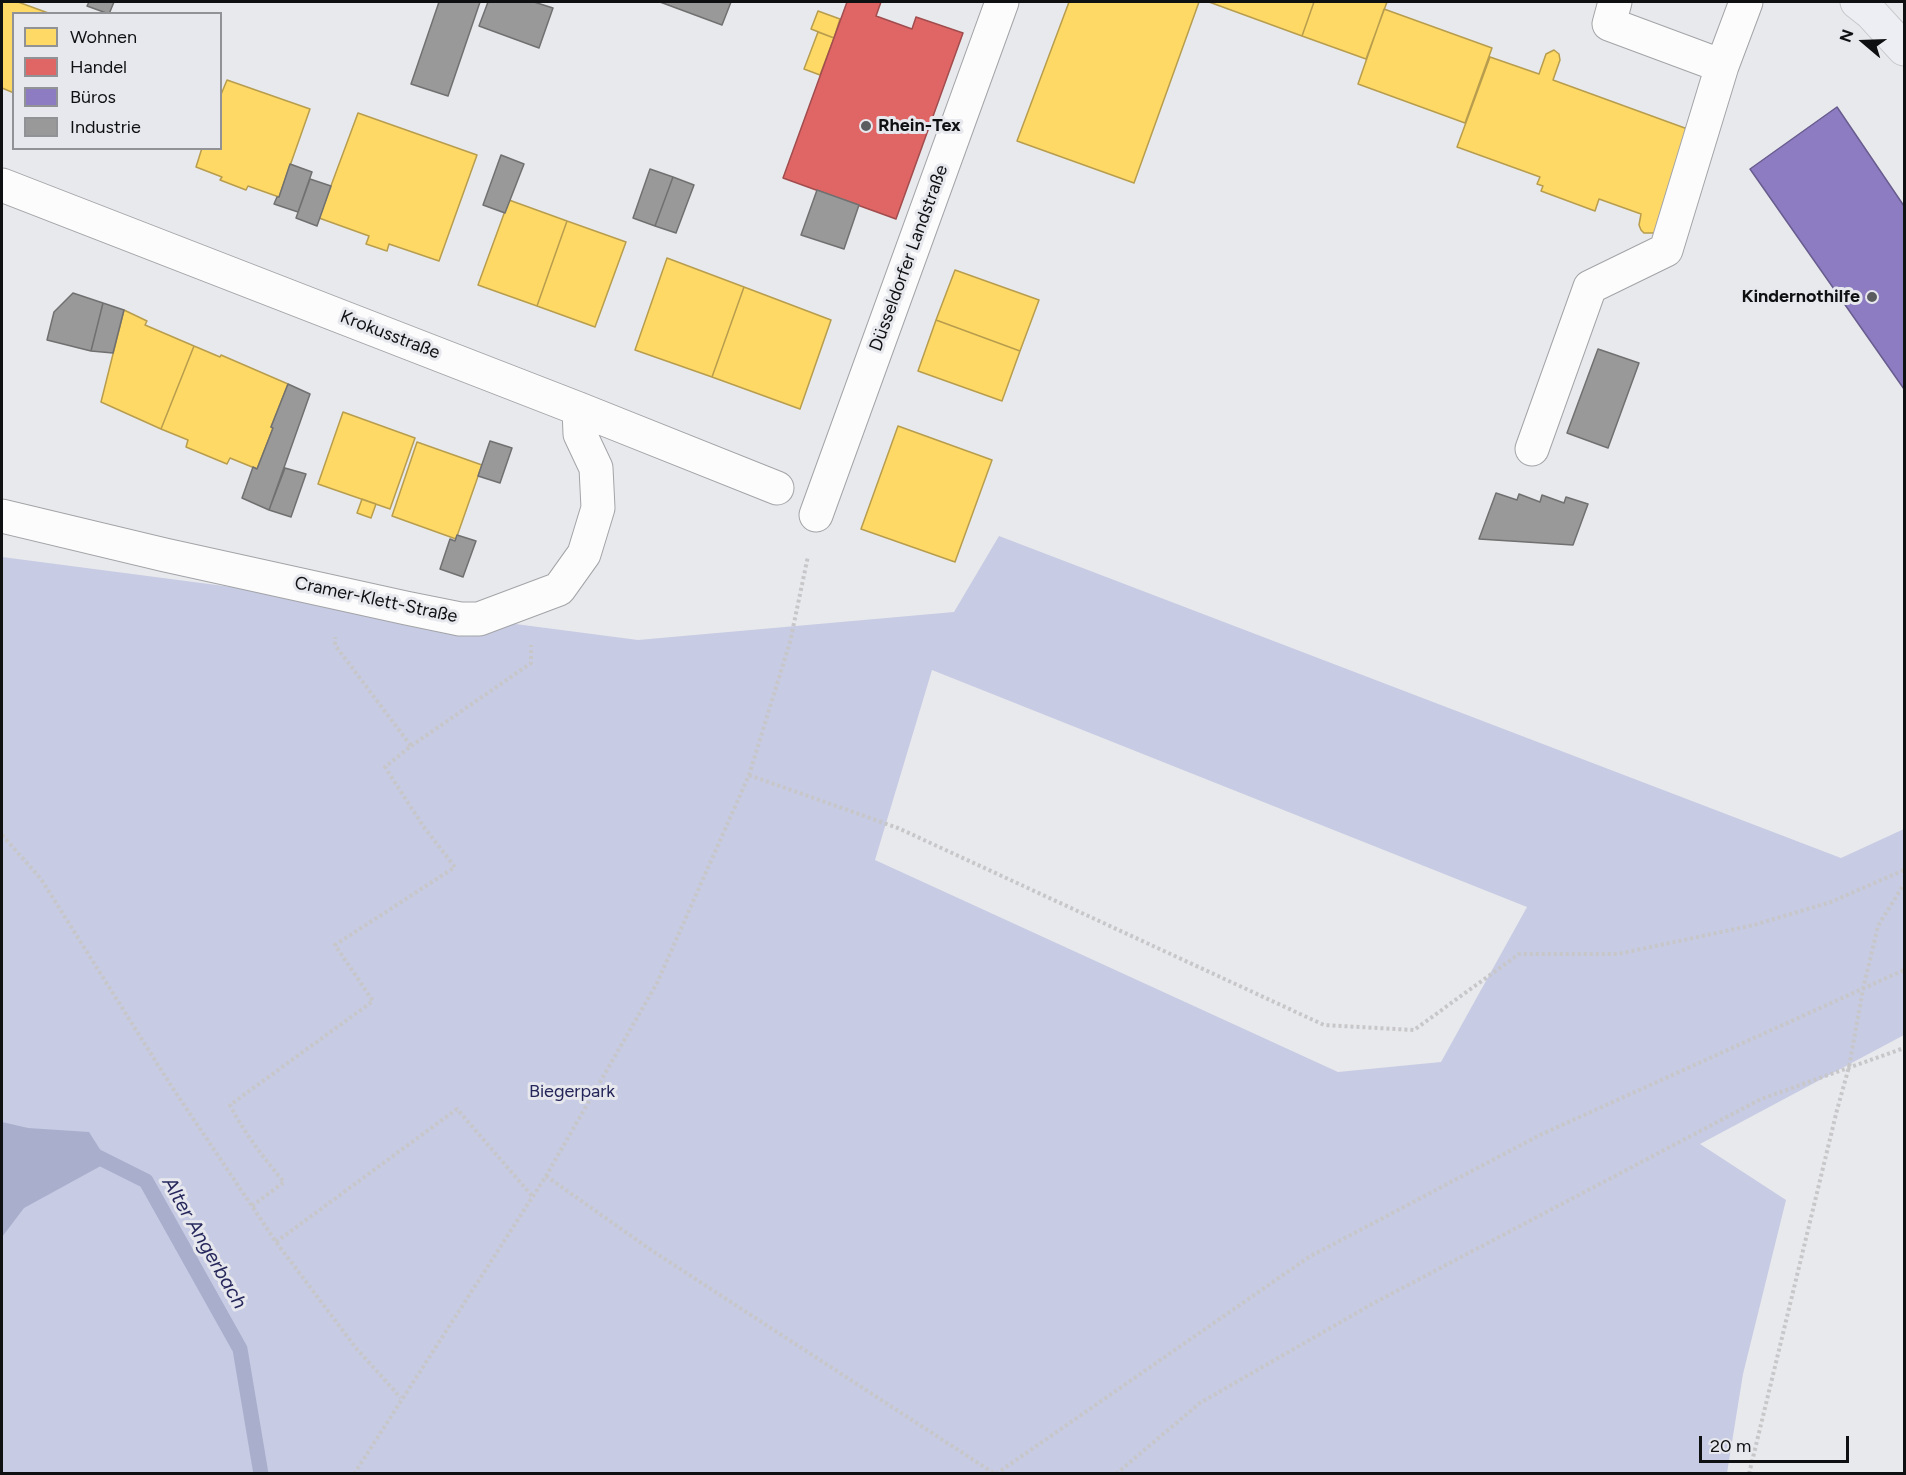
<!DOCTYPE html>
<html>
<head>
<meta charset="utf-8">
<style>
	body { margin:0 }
	#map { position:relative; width:1906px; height:1475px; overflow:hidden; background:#e8e9ed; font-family:Figtree,sans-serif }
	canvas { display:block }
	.frame { position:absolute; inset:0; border:3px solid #0f1012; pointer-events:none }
	.legend { position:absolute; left:12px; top:12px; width:210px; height:138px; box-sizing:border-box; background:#e7e8ee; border:2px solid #919296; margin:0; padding:8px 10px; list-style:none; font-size:18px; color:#0f1012 }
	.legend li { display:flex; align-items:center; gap:12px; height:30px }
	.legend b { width:30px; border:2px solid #919296 }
	.north { position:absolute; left:1834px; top:12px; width:60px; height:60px; -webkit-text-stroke:4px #e7e8ee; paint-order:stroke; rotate:289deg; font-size:16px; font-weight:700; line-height:24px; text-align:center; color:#0f1012 }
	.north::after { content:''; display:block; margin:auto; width:21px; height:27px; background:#0f1012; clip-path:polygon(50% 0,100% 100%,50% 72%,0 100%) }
	.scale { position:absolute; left:1699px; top:1436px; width:150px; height:27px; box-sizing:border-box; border:3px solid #0f1012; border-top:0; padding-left:8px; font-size:18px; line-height:21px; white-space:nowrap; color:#0f1012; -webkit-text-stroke:4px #e7e8ee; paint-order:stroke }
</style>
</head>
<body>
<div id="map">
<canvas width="1906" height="1475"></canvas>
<div class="frame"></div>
<ul class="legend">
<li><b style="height:16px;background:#ffd966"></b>Wohnen</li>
<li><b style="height:16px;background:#e06666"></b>Handel</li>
<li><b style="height:16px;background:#8e7cc3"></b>Büros</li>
<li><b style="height:16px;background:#999"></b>Industrie</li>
</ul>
<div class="north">N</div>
<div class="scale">20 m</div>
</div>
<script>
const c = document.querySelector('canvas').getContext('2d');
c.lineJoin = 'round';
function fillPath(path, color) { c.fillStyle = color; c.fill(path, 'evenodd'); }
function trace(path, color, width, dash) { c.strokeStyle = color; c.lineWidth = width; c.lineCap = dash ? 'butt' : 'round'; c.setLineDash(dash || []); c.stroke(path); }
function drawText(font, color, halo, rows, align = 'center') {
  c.font = font + ' Figtree,sans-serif'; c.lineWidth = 6; c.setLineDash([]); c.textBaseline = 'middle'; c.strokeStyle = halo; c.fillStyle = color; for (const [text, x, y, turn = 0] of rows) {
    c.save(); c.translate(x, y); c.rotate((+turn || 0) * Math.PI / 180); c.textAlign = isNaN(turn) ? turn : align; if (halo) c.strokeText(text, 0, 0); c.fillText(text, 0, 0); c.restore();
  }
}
fillPath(new Path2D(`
	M999 536 1841 858 1904 829V1035L1700 1144 1786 1200 1743 1374 1727 1473 2 1474V557L638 640 954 612ZM932 670 1527 907 1441 1062 1338 1072 875 860Z`), '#c7cbe3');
fillPath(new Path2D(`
	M2 1122 28 1128 89 1132 108 1162 24 1208 2 1237Z`), '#a9aecc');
const homes = new Path2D(`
	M2 2H18L51 14H14V93L2 88Z
	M1069 2H1199L1134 183 1017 141Z
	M1209 2H1314L1302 36Z
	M1314 2H1387L1366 59 1302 36Z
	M1384 9 1492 48 1465 123 1358 84Z
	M818 11 840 19 834 38 811 29Z
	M818 32 834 38 820 75 804 69Z
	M1554 50 1559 54 1560 60 1553 80 1693 131 1658 229 1654 233H1644L1641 230 1639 225 1641 214 1599 199 1595 211 1541 191 1543 186 1537 184 1540 177 1457 147 1490 57 1539 74 1546 54Z
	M227 80 310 109 279 197 248 186 246 190 220 180 222 177 196 167 202 148H220V97Z
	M358 113 477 155 439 261 389 244 387 251 366 244 369 236 319 218Z
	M509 200 567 221 537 306 478 285Z
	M567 221 626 242 595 327 537 306Z
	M667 258 744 287 712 377 635 350Z
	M955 270 1039 300 1020 351 936 320Z
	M744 287 831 320 800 409 712 377Z
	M124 310 147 321 145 325 194 346 161 429 101 402Z
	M936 320 1020 351 1002 401 918 371Z
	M194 346 220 357 221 355 288 384 271 427 273 428 257 469 230 458 227 464 186 447 188 440 161 429Z
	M343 412 415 438 390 509 318 484Z
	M898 426 992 460 955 562 861 529Z
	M417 442 482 465 456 539 392 516Z
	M362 499 376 504 371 518 357 513Z`);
fillPath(homes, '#ffd966');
trace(homes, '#b79d4d', 1.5);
const shops = new Path2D(`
	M847 2H881L876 16 912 29 916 17 963 33 896 219 783 178Z`);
fillPath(shops, '#e06666');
trace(shops, '#a14c4d', 1.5);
const offices = new Path2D(`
	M1837 107 1904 206V389L1750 169Z`);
fillPath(offices, '#8e7cc3');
trace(offices, '#685c8e', 1.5);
const industry = new Path2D(`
	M89 2H114L109 14 87 6Z
	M439 2H480L448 96 411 84Z
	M488 2H534L553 8 539 48 479 26Z
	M660 2H731L722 25Z
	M501 155 524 164 505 213 483 205Z
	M290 164 312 172 298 212 274 204 277 197H279Z
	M650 169 673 177 655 226 633 218Z
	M673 177 694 185 676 233 655 226Z
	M310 179 331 186 317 226 296 218Z
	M817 190 859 205 844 249 801 235Z
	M73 293 103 303 91 351 47 340 54 312Z
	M103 303 124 310 113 353 91 351Z
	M1598 349 1639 363 1608 448 1567 433Z
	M288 384 310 394 269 510 242 498 253 467 257 469 273 428 271 427Z
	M490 441 512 448 500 483 478 476Z
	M285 468 306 474 291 517 269 510Z
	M1496 493 1517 500 1519 494 1540 502 1542 495 1564 503 1566 497 1588 504 1573 545 1479 539Z
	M457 535 476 541 463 577 440 569 450 539 455 541Z`);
fillPath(industry, '#999');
trace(industry, '#707070', 1.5);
trace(new Path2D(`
	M90 1153 146 1181 240 1349 261 1474`), '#a9aecc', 15);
const minor = new Path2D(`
	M1615 2 1609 24 1722 66
	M2 185 579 409 777 488
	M1532 449 1590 287 1666 250 1722 66 1746 2
	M816 515 1002 2
	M2 516 165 555 406 608 460 619H479L559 589 584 554 598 508 596 468 580 434 579 409`);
const major = new Path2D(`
	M1857 2 1871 13 1904 49`);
trace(minor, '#a3a4a7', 35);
trace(major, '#c7c7c9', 35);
trace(new Path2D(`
	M411 746 531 663V645
	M749 775 898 828 1324 1025 1414 1030 1519 954H1618L1754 925 1831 902 1904 870
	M2 835 41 879 170 1084 276 1242 356 1348 401 1398
	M546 1176 651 1250 995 1474
	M252 1206 284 1182C264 1158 244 1133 230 1105L373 1001 335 945 455 867 423 826 385 767 411 746 335 645V637
	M276 1242 457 1109 533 1197
	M354 1474 546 1176 657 983 749 775 790 642 808 556
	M996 1474 1309 1257 1540 1135 1904 970
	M1116 1474 1200 1403 1372 1304 1761 1099 1904 1048
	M1749 1474 1837 1110 1849 1067 1863 989 1878 926 1904 884`), '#c7c7c9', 4, [3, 3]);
trace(minor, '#fcfcfc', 33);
trace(major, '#edeef4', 33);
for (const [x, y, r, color] of [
	[866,126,6,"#5b5c5f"],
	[1872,297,6,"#5b5c5f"]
]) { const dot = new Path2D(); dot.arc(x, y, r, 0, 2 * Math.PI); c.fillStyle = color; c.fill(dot); trace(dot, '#e7e8ee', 2); }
drawText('bold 18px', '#0f1012', '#e7e8ee', [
	["Rhein-Tex",878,126],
	["Kindernothilfe",1860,297,"right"]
], 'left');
drawText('18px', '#0f1012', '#e7e8ee', [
	["Düsseldorfer Landstraße",909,258,-70],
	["Krokusstraße",390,335,21],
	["Cramer-Klett-Straße",376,600,12]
]);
drawText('18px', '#242559', '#e7e8ee', [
	["Biegerpark",572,1092]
]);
drawText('italic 20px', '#26285c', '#e7e8ee', [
	["Alter Angerbach",204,1243,60]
]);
</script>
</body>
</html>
